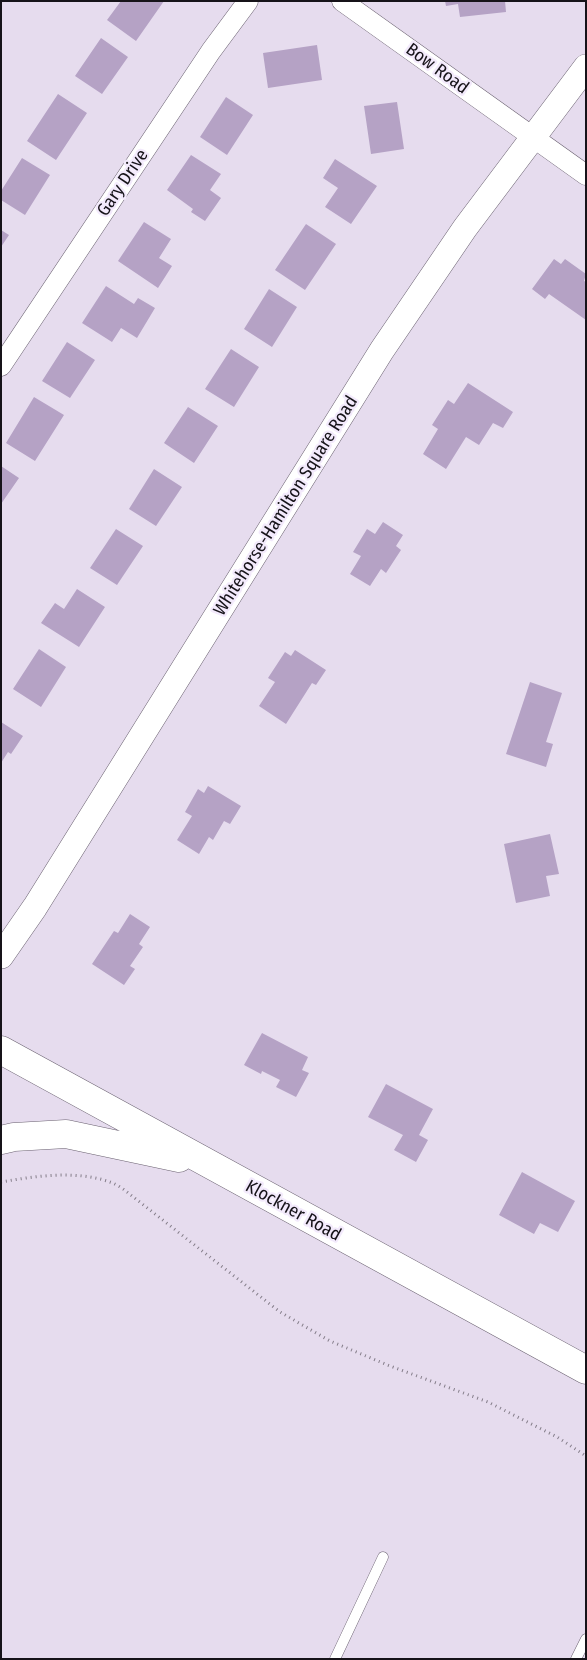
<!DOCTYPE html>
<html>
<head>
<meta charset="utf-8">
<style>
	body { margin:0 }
	#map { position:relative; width:587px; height:1660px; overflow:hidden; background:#e6dcee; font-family:"Fira Sans Condensed",sans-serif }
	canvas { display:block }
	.frame { position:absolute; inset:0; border:2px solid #161319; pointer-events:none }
</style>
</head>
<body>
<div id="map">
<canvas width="587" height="1660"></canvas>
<div class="frame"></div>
</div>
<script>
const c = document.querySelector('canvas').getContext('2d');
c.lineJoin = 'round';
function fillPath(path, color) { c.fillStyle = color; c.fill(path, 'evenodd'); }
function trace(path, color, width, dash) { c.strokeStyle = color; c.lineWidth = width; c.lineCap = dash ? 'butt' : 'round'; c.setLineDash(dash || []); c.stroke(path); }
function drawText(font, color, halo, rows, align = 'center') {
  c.font = font + ' "Fira Sans Condensed",sans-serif'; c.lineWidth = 4.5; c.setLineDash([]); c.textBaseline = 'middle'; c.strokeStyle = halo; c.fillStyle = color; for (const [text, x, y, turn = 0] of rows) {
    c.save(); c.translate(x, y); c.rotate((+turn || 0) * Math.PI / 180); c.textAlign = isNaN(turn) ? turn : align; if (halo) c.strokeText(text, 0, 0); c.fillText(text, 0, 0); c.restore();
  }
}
fillPath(new Path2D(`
	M121 1H164L136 41 107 20Z
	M445 1H505L506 12 460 17 458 4 446 6Z
	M101 38 128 57 102 94 75 76Z
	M317 45 322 80 268 88 263 53Z
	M58 94 87 113 56 160 27 141Z
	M226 97 253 115 227 155 200 137Z
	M397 102 404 149 371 154 364 106Z
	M191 155 221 174 210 190 221 198 205 221 191 212 193 209 167 190Z
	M22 158 50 175 25 215 1 200V191Z
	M335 159 377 186 351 224 325 207 338 188 323 178Z
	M144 222 171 239 159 258 172 266 158 288 118 261Z
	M306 224 336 244 305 290 275 270Z
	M1 230 9 235 1 247Z
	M554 259 561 264 565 259 586 274 584 281 586 282V320L549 294 545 299 532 289Z
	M106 286 134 304 138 298 155 308 137 338 121 328 112 342 82 323Z
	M269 289 297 307 272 347 244 329Z
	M67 342 95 360 70 398 42 381Z
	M231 349 259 367 234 407 205 389Z
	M468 383 513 412 503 428 493 423 479 445 466 437 446 469 423 454 438 429 432 425 448 400 454 404Z
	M34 397 64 415 35 461 6 443Z
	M188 407 218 426 194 463 164 443Z
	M1 466 19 478 1 504Z
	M154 469 182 487 156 526 129 509Z
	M383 522 403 535 396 546 401 550 386 573 381 569 370 586 350 574 361 556 353 552 367 529 375 534Z
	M116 529 143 546 117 585 90 568Z
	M77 589 105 607 79 647 41 623 55 603 64 609Z
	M39 649 66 667 41 707 13 689Z
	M295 650 326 670 316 685 312 683 286 724 259 706 275 682 268 678 285 652 291 656Z
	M530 682 562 693 546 742 553 744 546 767 506 754Z
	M1 722 23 736 11 754 8 752 1 763Z
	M208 786 241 806 230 824 224 821 213 840 209 837 199 854 177 840 192 816 185 812 198 789 204 793Z
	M550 834 559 874 546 876 550 896 516 903 504 844Z
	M130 914 150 927 139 944 143 947 130 966 135 969 124 985 92 964 114 931 118 933Z
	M262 1033 308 1057 302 1070 309 1073 296 1097 276 1087 280 1080 262 1071 261 1074 244 1065Z
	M386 1084 433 1109 419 1135 428 1140 416 1162 394 1150 403 1135 368 1117Z
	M522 1172 575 1201 558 1232 540 1223 534 1234 499 1215Z`), '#b5a2c5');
const service = new Path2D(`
	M335 1659 383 1557
	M576 1659 586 1639`);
const minor = new Path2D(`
	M342 1 586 175
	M1 366 211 51 248 1`);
const tertiary = new Path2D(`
	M1 956 35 907 382 350 465 228 586 67`);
const secondary = new Path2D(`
	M1 1050 586 1370
	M1 1140 14 1137 66 1134 179 1158`);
trace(service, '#6a6170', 11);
trace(minor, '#6a6170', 21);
trace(tertiary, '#6a6170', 26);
trace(secondary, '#6a6170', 29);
trace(new Path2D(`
	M1 1182C36 1176 76 1170 110 1182 116 1184 122 1188 127 1192L280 1312 330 1341 390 1366 488 1402 557 1437 586 1456`), '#847d89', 3, [1, 4]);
trace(service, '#fff', 10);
trace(minor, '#fff', 20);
trace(tertiary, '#fff', 25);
trace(secondary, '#fff', 28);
drawText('18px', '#161319', '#f3eafc', [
	["Bow Road",437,69,36],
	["Gary Drive",123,183,-56],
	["Whitehorse-Hamilton Square Road",286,506,-58],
	["Klockner Road",293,1211,29]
]);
</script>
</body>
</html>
